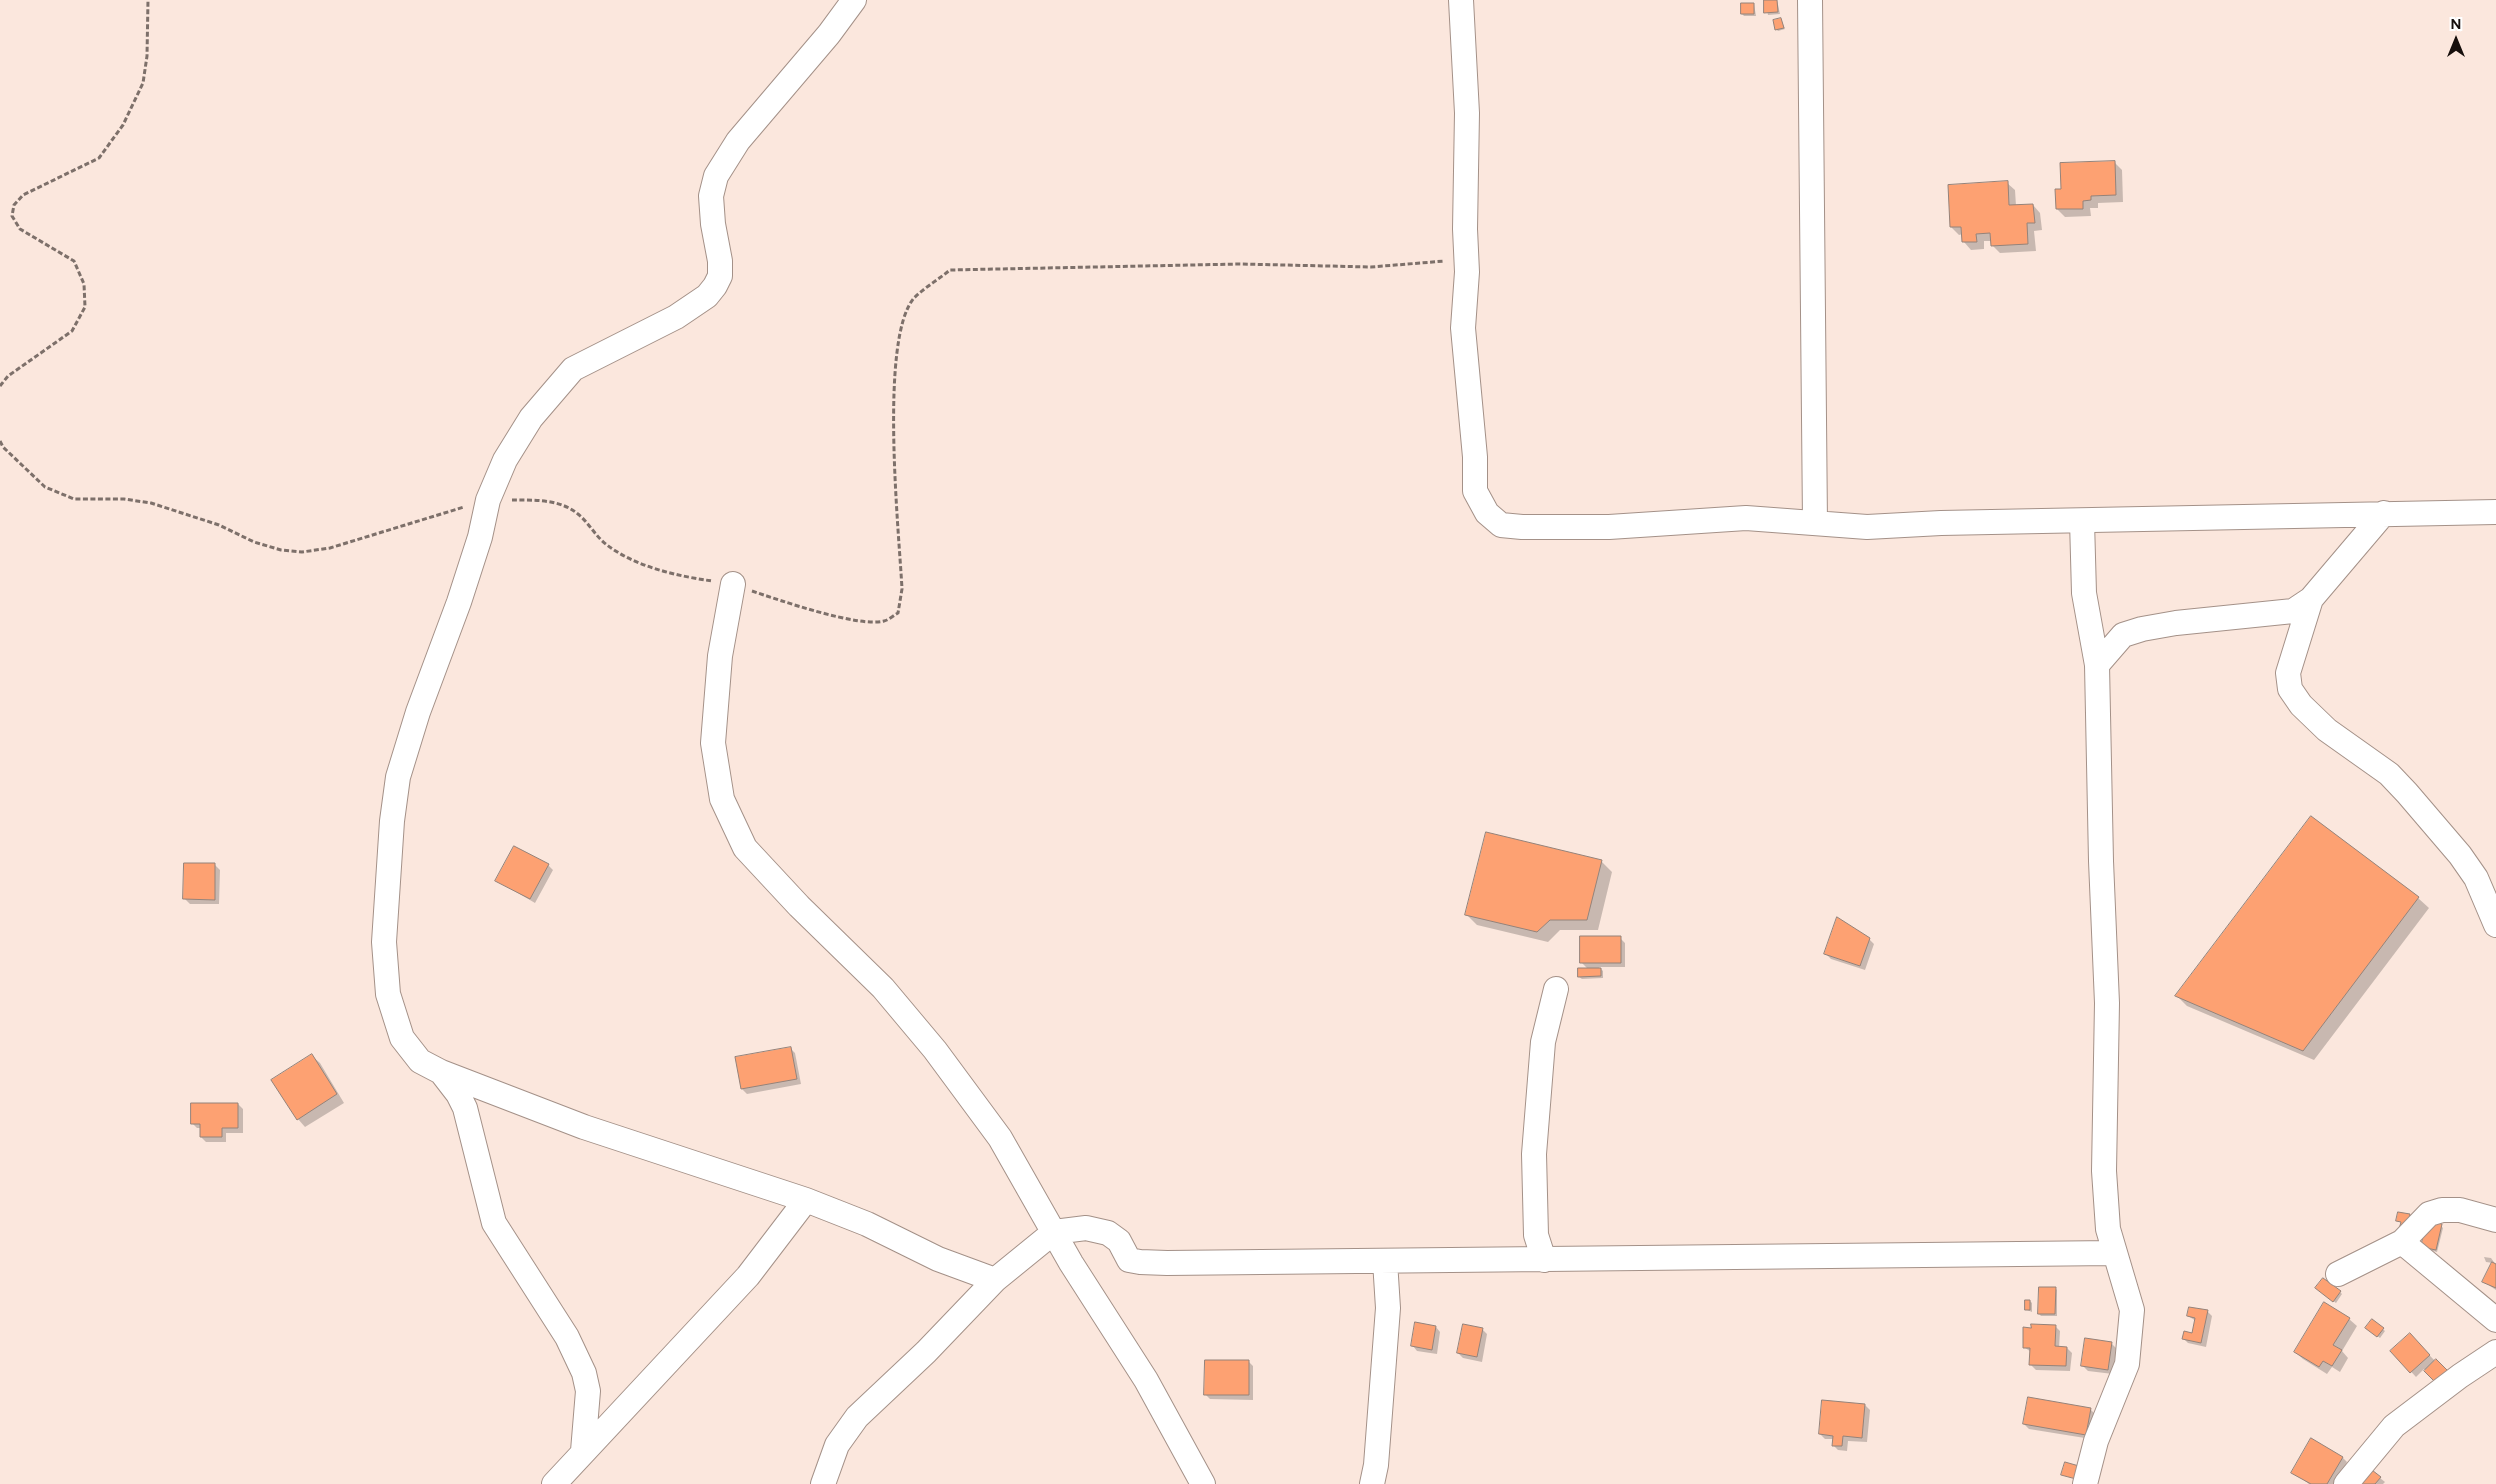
<!DOCTYPE html>
<html>
<head>
<meta charset="utf-8">
<style>
	body { margin:0 }
	#map { position:relative; width:2496px; height:1484px; overflow:hidden; background:#fbe7dd; font-family:Figtree,sans-serif }
	canvas { display:block }
	.north { position:absolute; left:2431px; top:15px; width:50px; height:50px; -webkit-text-stroke:4px #fff; paint-order:stroke; rotate:0deg; font-size:14px; font-weight:700; line-height:20px; text-align:center; color:#160f0c }
	.north::after { content:''; display:block; margin:auto; width:18px; height:22px; background:#160f0c; clip-path:polygon(50% 0,100% 100%,50% 72%,0 100%) }
</style>
</head>
<body>
<div id="map">
<canvas width="2496" height="1484"></canvas>
<div class="north">N</div>
</div>
<script>
const c = document.querySelector('canvas').getContext('2d');
c.lineJoin = 'round';
function fillPath(path, color) { c.fillStyle = color; c.fill(path, 'evenodd'); }
function trace(path, color, width, dash) { c.strokeStyle = color; c.lineWidth = width; c.lineCap = dash ? 'butt' : 'round'; c.setLineDash(dash || []); c.stroke(path); }
fillPath(new Path2D(`
	M1765 0H1777L1780 14 1768 15Z
	M1754 4 1756 16H1744L1742 14Z
	M1781 19 1785 29 1778 31 1776 29Z
	M2114 162 2122 170 2123 202 2098 203V208H2090L2091 216 2065 217 2057 209 2062 190Z
	M2007 183 2015 190 2016 206 2033 205 2040 213 2042 230 2034 231 2036 251 2000 253 1993 246 1992 241H1984V249L1971 250 1964 242 1963 234 1959 235 1951 227Z
	M1601 861 1612 872 1598 930H1560L1548 942 1477 925 1467 915Z
	M215 865 220 870 219 904H190L185 899Z
	M548 865 553 870 535 903 496 880Z
	M2418 898 2429 908 2314 1060 2187 1006 2177 996Z
	M1620 938 1625 943V967H1599L1603 971V978L1582 979 1579 977 1588 969 1581 962Z
	M1869 939 1874 944 1865 970 1831 959 1826 954Z
	M790 1048 795 1053 801 1084 747 1094 742 1089Z
	M312 1056 320 1063 344 1103 305 1127 298 1119Z
	M238 1104 243 1109V1133H226V1142H206L201 1137V1128H197L192 1123Z
	M2441 1226 2443 1228 2437 1252 2425 1249Z
	M2484 1257 2491 1258 2496 1265V1290L2484 1282 2493 1263 2486 1262Z
	M2055 1288 2057 1290V1316H2041L2039 1314Z
	M2319 1290 2340 1292 2342 1294 2336 1303Z
	M2030 1301 2032 1303V1312L2027 1310Z
	M2207 1311 2212 1316 2206 1347 2188 1343 2183 1338 2193 1335 2196 1321 2188 1316Z
	M2349 1319 2357 1326 2342 1351 2348 1358 2340 1372 2332 1367 2327 1374 2303 1359 2295 1352Z
	M2373 1321 2385 1331 2380 1338 2369 1330Z
	M2055 1326 2060 1331 2059 1348H2067L2072 1353 2070 1371 2036 1370 2031 1365V1352L2024 1347Z
	M1436 1327 1440 1332 1437 1354 1417 1351 1413 1346Z
	M1482 1329 1487 1334 1482 1362 1463 1358 1458 1353Z
	M2410 1335 2435 1361 2441 1386 2424 1369 2416 1377 2392 1351Z
	M2111 1343 2116 1348 2113 1374 2088 1371 2083 1366Z
	M1248 1361 1253 1366V1400L1210 1399 1205 1394Z
	M1865 1405 1870 1410 1867 1442 1848 1441 1847 1451 1838 1450 1833 1445 1834 1439H1825L1820 1434Z
	M2090 1409 2095 1414 2091 1439 2029 1429 2024 1424Z
	M2343 1458 2347 1462 2335 1484H2309L2293 1472Z
	M2380 1478 2385 1482 2383 1484H2358Z`), '#0003');
const building = new Path2D(`
	M1764 0H1777L1778 12 1764 13Z
	M1741 3H1754V14H1741Z
	M1781 18 1784 28 1775 30 1773 20Z
	M2115 161 2116 195 2091 196V200L2083 201V209H2056L2055 189H2061L2060 163Z
	M2008 181 2009 205 2033 204 2035 223H2027L2028 244 1991 246 1990 233 1976 234 1977 242H1962L1961 227H1950L1948 185Z
	M2311 816 2419 897 2303 1051 2175 996Z
	M1486 832 1602 860 1587 920H1550L1537 932 1465 915Z
	M514 846 549 864 530 899 495 881Z
	M184 863H215V900L183 899Z
	M1837 917 1870 938 1860 966 1824 954Z
	M1580 936H1621V963H1580Z
	M1578 968H1601V976L1578 977Z
	M791 1047 797 1079 741 1089 735 1057Z
	M312 1054 337 1094 297 1120 271 1080Z
	M191 1103H238V1128H222V1137H200V1124H191Z
	M2398 1212 2410 1214 2408 1223 2398 1233 2401 1222 2396 1221Z
	M2427 1221 2442 1224 2436 1250 2421 1247Z
	M2492 1262 2496 1264V1288L2482 1282Z
	M2323 1278 2341 1291 2333 1302 2315 1288Z
	M2039 1287H2056L2055 1314H2038Z
	M2025 1300H2030V1310H2025Z
	M2324 1302 2350 1318 2333 1345 2342 1350 2332 1366 2323 1361 2319 1367 2294 1352Z
	M2189 1307 2208 1310 2201 1343 2182 1339 2184 1331 2192 1333 2195 1318 2187 1316Z
	M2372 1319 2384 1328 2377 1337 2365 1328Z
	M1415 1322 1436 1326 1432 1350 1411 1346Z
	M1463 1324 1483 1328 1477 1357 1457 1353Z
	M2031 1324 2056 1325 2055 1346 2067 1347 2066 1366 2029 1365 2030 1348H2023V1327L2031 1328Z
	M2410 1333 2430 1355 2410 1373 2390 1351Z
	M2085 1338 2112 1342 2108 1370 2081 1366Z
	M2436 1359 2450 1373 2438 1385 2424 1371Z
	M1205 1360H1249V1395H1204Z
	M2028 1397 2091 1408 2086 1435 2023 1424Z
	M1822 1400 1865 1404 1862 1438 1843 1436 1842 1446H1832L1833 1436 1819 1434Z
	M2311 1438 2343 1457 2327 1484H2311L2291 1473Z
	M2065 1462 2079 1466 2076 1479 2061 1475Z
	M2368 1467 2381 1477 2375 1484H2356Z`);
fillPath(building, '#fda172');
trace(building, '#948279', 1);
const street = new Path2D(`
	M854 0 829 34 738 141 716 176 711 196 713 224 720 261V276L715 286 707 296 676 317 573 369 531 418 505 460 488 500 480 537 459 602 418 712 398 777 392 821 384 942 388 994 402 1038 420 1061 441 1072 584 1127 806 1200 867 1224 938 1259 995 1280
	M1461 0 1467 113 1465 229 1467 272 1463 328 1475 457V491L1487 513 1501 525 1522 527H1609L1746 518 1867 527 1941 523 2496 512
	M1810 0 1815 522
	M2082 521 2084 593 2097 665 2101 861 2107 1003 2104 1171 2108 1229 2132 1310 2127 1364 2096 1441 2085 1484
	M733 584 720 656 713 743 722 799 745 848 799 906 883 988 935 1050 1000 1138 1071 1263 1146 1380 1203 1484
	M2311 599 2288 673 2290 689 2301 705 2327 730 2389 774 2407 793 2460 855 2476 878 2496 925
	M2097 665 2123 635 2142 629 2176 623 2293 611 2311 599 2384 513
	M441 1072 458 1094 465 1108 494 1223 567 1337 584 1373 588 1391 583 1451
	M2402 1242 2496 1320
	M1544 1260 1536 1235 1534 1154 1543 1042 1556 989
	M2338 1274 2402 1242 2429 1214 2442 1210H2460L2496 1220
	M554 1484 748 1276 806 1200
	M823 1484 837 1445 857 1417 926 1352 995 1280 1054 1232 1086 1228 1108 1233 1119 1241 1129 1260 1140 1262 1167 1263 2113 1253
	M1372 1484 1376 1465 1388 1308 1385 1261
	M2346 1484 2394 1426 2460 1376 2496 1352`);
trace(street, '#a49188', 26);
trace(new Path2D(`
	M0 386 8 376 72 331 85 307 84 284 74 261 20 229 12 216 14 205 23 195 99 158 123 125 143 83 147 56 148 0
	M0 441 3 447 45 487 74 499H124L151 503 219 525 254 542 281 550 302 552 330 548 464 507
	M512 500C534 500 560 499 578 514 589 523 596 537 607 545 636 567 677 576 712 581
	M752 591C779 600 859 628 884 621 889 620 894 615 898 613L902 589C899 531 879 339 914 298 924 288 939 279 950 270L1240 264 1371 267 1445 261`), '#7d706a', 3, [5, 2.5]);
trace(street, '#fff', 24);
</script>
</body>
</html>
